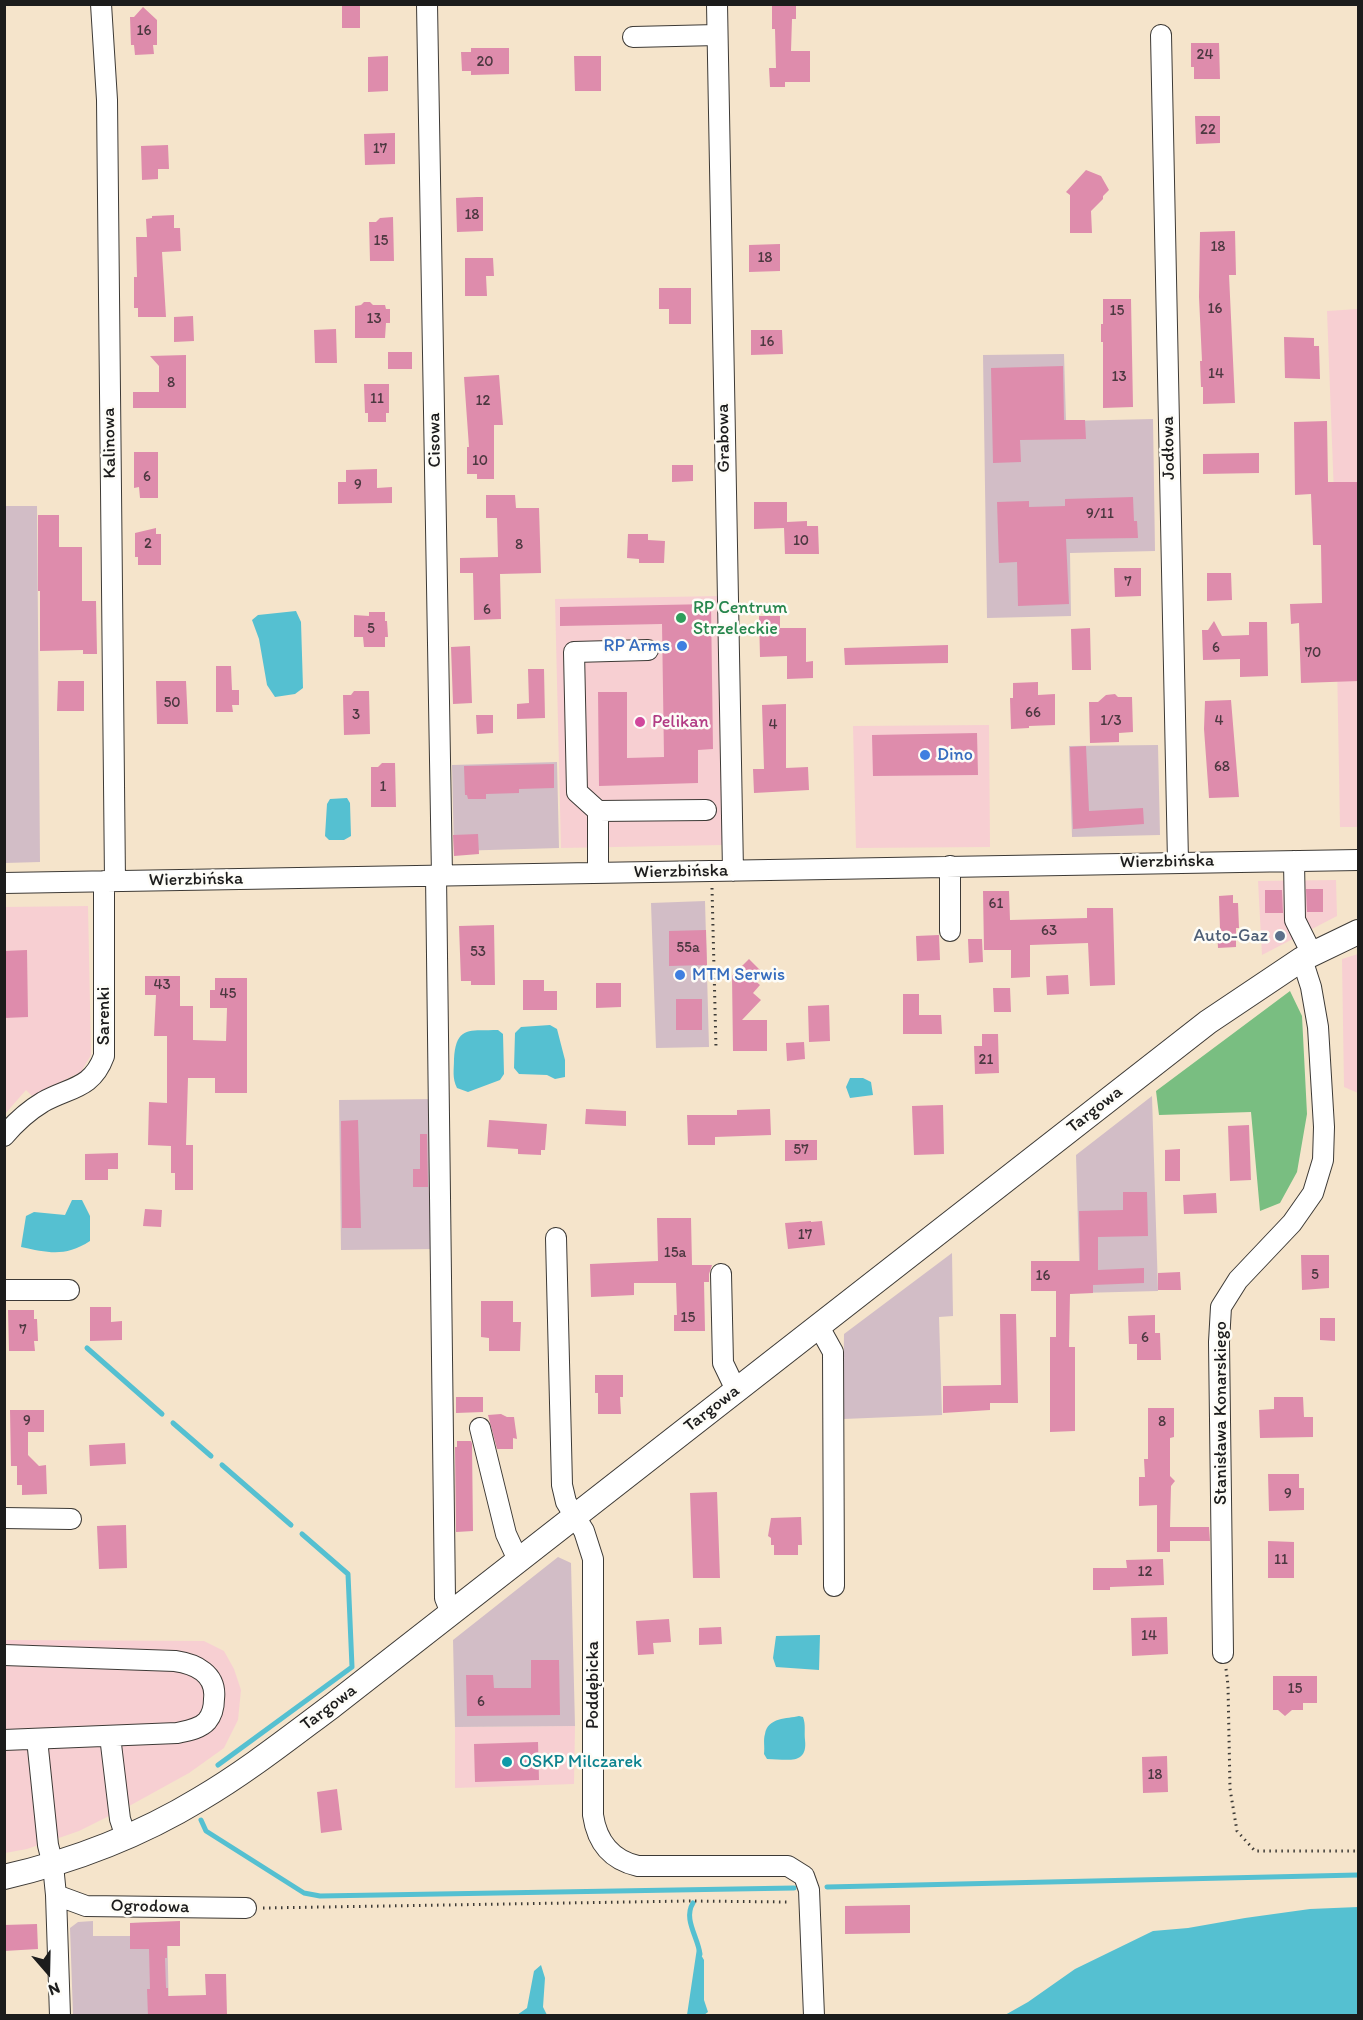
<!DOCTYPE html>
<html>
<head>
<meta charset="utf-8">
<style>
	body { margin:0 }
	#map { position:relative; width:1363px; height:2020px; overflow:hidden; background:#f5e4cb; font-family:Itim,sans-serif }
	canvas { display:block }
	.frame { position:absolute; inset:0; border:6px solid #1c1c1c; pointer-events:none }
	.north { position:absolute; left:18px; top:1942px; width:60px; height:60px; -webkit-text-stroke:4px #fdfcf7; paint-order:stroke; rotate:160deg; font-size:16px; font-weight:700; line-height:24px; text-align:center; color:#1c1c1c }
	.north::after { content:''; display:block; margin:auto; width:21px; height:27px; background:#1c1c1c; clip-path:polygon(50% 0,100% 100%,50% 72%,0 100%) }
</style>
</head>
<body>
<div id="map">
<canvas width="1363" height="2020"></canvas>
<div class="frame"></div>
<div class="north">N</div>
</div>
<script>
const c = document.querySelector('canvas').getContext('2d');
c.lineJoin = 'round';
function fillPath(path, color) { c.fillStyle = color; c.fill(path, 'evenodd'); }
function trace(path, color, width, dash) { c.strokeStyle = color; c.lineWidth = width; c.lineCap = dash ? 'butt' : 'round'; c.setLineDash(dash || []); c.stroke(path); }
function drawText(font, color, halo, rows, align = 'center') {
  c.font = font + ' Itim,sans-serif'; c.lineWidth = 5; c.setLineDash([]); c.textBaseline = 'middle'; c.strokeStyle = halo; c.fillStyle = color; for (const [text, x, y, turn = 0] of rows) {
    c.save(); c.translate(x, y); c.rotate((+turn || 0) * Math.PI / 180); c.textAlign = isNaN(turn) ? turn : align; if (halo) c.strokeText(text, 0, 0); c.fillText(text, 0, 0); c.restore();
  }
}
fillPath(new Path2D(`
	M1358 309V827H1340L1334 495 1327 311Z
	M721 596 723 845 561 848 555 599Z
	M989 725 990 847 856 848 853 726Z
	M1336 880 1337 916 1262 955 1258 881Z
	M88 906 91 1055 81 1072 32 1096 26 1090 5 1114V907Z
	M1358 954V1093L1344 1087 1342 959Z
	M5 1640 204 1641 224 1651 234 1669 241 1690 238 1720 224 1748 189 1773 131 1805 79 1831 27 1849 5 1853Z
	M575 1726 574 1784 455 1788V1727Z`), '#f7cfd2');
fillPath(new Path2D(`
	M1064 354 1066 421 1153 419 1155 551 1070 553 1071 616 987 618 983 355Z
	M4 506H37L40 862 5 863Z
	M1158 745 1160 835 1072 837 1069 746Z
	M557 762 559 848 454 851 452 765Z
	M705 901 709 1047 656 1048 651 903Z
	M1152 1096 1158 1291 1080 1293 1076 1155Z
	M435 1099 437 1249 341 1250 339 1100Z
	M952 1253 953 1316 939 1317 942 1415 843 1419 844 1334Z
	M558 1557 571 1563 575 1726 455 1727 453 1640Z
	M93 1921V1936H130V1923L167 1922 169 2015H73L70 1928 78 1922Z`), '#d2bdc6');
fillPath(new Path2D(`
	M1290 991 1302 1016 1307 1114 1297 1172 1280 1203 1260 1211 1251 1112 1159 1115 1156 1091Z`), '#79be81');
fillPath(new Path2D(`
	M296 611 301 622 303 688 295 694 275 697 267 685 259 639 252 620 258 615Z
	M347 798 350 803 351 836 344 840H329L325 836 327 804 330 799Z
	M550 1025 557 1029 565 1060V1077L555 1079 547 1075 519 1074 514 1068 515 1033 521 1027Z
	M498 1030 503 1034 504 1074 500 1080 468 1092 457 1088C452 1078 454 1070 454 1059 456 1025 470 1031 498 1030Z
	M850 1078H863L871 1082 873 1095 850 1098 846 1087Z
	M72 1200H82L90 1216V1241C65 1257 49 1253 21 1247L26 1216 34 1212 65 1215Z
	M820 1635 819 1670 776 1667 773 1658 776 1636Z
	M799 1716 803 1717C806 1725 804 1732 805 1740 808 1766 786 1759 767 1759L764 1754C765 1747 763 1740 765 1734 768 1717 787 1719 799 1716Z
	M1358 1907V2015H1005L1028 2002 1075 1969 1153 1931 1188 1928 1245 1918 1310 1909Z
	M697 1948 704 1960V2000L708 2012 704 2015H687Z
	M541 1965 545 1978 543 2007 547 2015H517L527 2008 534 1971Z`), '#55c0d1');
trace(new Path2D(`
	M87 1348 162 1414
	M173 1423 211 1456
	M222 1465 291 1525
	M218 1765 352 1667 348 1574 302 1534
	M201 1820 206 1831 304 1893 320 1896 794 1888
	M827 1887 1358 1875
	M693 1903C683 1919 698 1937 700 1954`), '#55c0d1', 5);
fillPath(new Path2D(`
	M342 4H360V28H342Z
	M772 4H796V19H792L791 51H810V82H785V87H770L769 68H776L775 29H772Z
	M143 7 157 20V45H153L154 54 135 55 134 45H131L130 17H134Z
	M1191 43H1219L1220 79H1194V67H1191Z
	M471 48H509V74L471 75V71H462L461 52H471Z
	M388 56V91L368 92V57Z
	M574 56H601V91H575Z
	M1195 116H1220V143L1196 144Z
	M395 133V164L365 165 364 134Z
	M168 145 169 169H158V179L142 180 141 146Z
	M1086 170 1101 176 1109 190 1103 196V199L1091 211 1092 233H1070V195L1066 192Z
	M477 197H483V231L457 232 456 198Z
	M174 215V228H180L181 251 162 252 166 317H138V308H134V277H137L136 237H147L146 219 152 218V216Z
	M393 217 394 261H370L369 222H376L380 218Z
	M1235 231 1236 275H1229L1235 403 1203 404V387H1201L1200 361H1202L1199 297 1200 232Z
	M780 244V271L749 272V245Z
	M465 258H493L494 276H486L487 296H465Z
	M659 288H691V324H669V309H659Z
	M1103 299H1131L1133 407 1103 408V342H1101V324H1103Z
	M364 302H370L373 305H385L386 309H390V323H386L385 338H355V306L361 305Z
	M193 316 194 341 174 342V317Z
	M336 329 337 363H315L314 330Z
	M751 330H782L783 354 751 355Z
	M1284 337 1314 338V346H1319L1320 379 1285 378Z
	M388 352H412V369H388Z
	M186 355V408H133V392H159V366L150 356Z
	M1063 366 1064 420H1085L1086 439 1020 440 1021 462 993 463 991 368Z
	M499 375 503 425H494V479H477V474H467V447H469L464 377Z
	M364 384H389V413H386V422H368V413H365Z
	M1327 421 1328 482H1359V681L1301 683 1299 623 1291 624 1290 604 1322 603 1321 545H1313L1311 494 1295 495 1294 422Z
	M134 452H158V498H140L139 487 134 488Z
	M1259 453V473L1203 474V454Z
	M672 465H693V481L672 482Z
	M377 469V488L392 487V503L338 504V482H346V470Z
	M486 495H515L516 508H539L541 573 500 574 501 619 474 620 473 573H460V558L498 557 497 518H486Z
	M1133 497 1134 521H1137L1138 538 1066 539 1069 604 1018 606 1017 562 999 563 997 502 1029 501V507L1065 506V499Z
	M754 502H787V522L807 521V526H818L819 554H785L784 528 754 529Z
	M38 515H59V547H82V601H96L97 654H83V650L40 651V591H38Z
	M156 528V534H161V565H138V557H135V533Z
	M628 534H648V540L665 541 664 563H639V559L627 558Z
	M1114 568H1141V596L1115 597Z
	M1207 573H1231L1232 600 1207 601Z
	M711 604 713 749 698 750V783L599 786 598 692H627V758L664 757 662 624 560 626V607Z
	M369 612H385V621H387L388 637H385V647H364L363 637H354V615L369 616Z
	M759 616H780V628H806V662L813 661V678L787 679V656L760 657Z
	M1214 621 1222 636 1249 635V622H1267L1268 676 1240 677V659L1203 660 1202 630H1208Z
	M1090 628 1091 670H1072L1071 629Z
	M948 645V663L845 665 844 648Z
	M470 646 472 703 453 704 451 647Z
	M216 666H231L232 690H239V705H232L233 712H216Z
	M528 669H544L545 718 517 719V704L529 703Z
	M58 681H84V711H57Z
	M156 681H186L188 724H157Z
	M1038 682V695L1055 694V725L1029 726V728L1011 729 1010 698H1013V683Z
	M354 691H369L370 734 344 735 343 695H351Z
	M1115 694 1118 697H1132L1133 732 1119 733V742L1090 743 1089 702H1098L1106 695Z
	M1231 700 1239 797 1209 798 1204 729 1205 701Z
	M786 704V768L808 767 809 790 754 793 753 769H764L762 705Z
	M476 715H493V733L477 734Z
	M977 733 978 775 873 776 872 735Z
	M1086 746 1089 811 1143 808 1144 824 1073 829 1070 747Z
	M382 763H395L396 807H371V767H378Z
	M554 764V788L519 789V793L486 794V799H468L467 795H465L464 766Z
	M478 834 479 854 454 856 453 835Z
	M1306 889H1323V912H1307Z
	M1265 890H1282L1283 913H1265Z
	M983 891H1009L1010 920 1087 918V908H1113L1115 985 1090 986 1088 943 1030 945V977L1011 978V950H984Z
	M1233 895V903H1238L1239 928H1236V947L1218 948 1217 929H1220L1219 896Z
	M494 925 495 985H471V981H461L459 926Z
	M706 930 707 965 669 966V931Z
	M939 935 940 960 917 961 916 936Z
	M968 939H982L983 962 969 963Z
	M27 950 28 1017 4 1018V951Z
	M749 959 761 971 753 979 760 985 753 993 761 1000 742 1020H767V1051H733L732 976Z
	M1068 975 1069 994 1047 995 1046 976Z
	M145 976H180V1006H193V1040L226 1041 227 1008H210V990H215V978H247V1093H215V1078H188L186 1145H193V1190H175V1173H171V1146L148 1145 149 1102 167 1103V1036H154L156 995H145Z
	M523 980H544V991H557V1010H523Z
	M596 983H621V1007L596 1008Z
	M993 988H1010L1011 1012H994Z
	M903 994H919V1015H941L942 1034H903Z
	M676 999H702V1030H676Z
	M829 1005 830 1041 809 1042 808 1006Z
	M982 1034H998L999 1073 975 1074 974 1046H982Z
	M804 1042 805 1059 787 1061 786 1043Z
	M943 1105 944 1154 914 1155 912 1106Z
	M586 1109 626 1111V1126L585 1124Z
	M770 1109 771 1135 715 1137V1145H688L687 1115H737V1110Z
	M358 1120 361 1228H342L341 1121Z
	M489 1120 547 1124 545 1150H541V1155L518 1154V1149L487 1147Z
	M1249 1125 1251 1180 1230 1181 1228 1126Z
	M420 1134H427L428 1187H413V1169H420Z
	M785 1140H817V1160L785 1161Z
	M1180 1149V1181H1165V1150Z
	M118 1153V1169H108V1180H85V1154Z
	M1123 1192H1147L1148 1236 1098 1237V1270L1144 1268V1283L1093 1285V1293L1070 1294 1069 1347H1075V1431L1050 1432V1337H1056V1291H1031V1261H1080L1079 1211 1123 1210Z
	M1216 1193 1217 1213 1184 1214 1183 1195Z
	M145 1209 162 1210 161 1227 143 1226Z
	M657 1218H691L692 1265H712L709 1274V1282H704L705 1331H674V1315H677L676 1283H634V1295L591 1297 590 1264 658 1261Z
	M811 1221V1222L822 1221 825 1245 788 1249 785 1223Z
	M1301 1255H1329V1288L1302 1290Z
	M1180 1272 1181 1290H1158V1273Z
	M481 1301H513V1322H521L520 1351H489V1338L481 1337Z
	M90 1307H111V1322L122 1321V1340L90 1341Z
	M8 1310H34V1319H37L38 1341H34L35 1351H9Z
	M1000 1314H1016L1018 1403H990V1410L943 1413V1386L1001 1385Z
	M1155 1315V1333H1160L1161 1360H1137V1344H1129L1128 1316Z
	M1320 1318H1335V1341L1320 1340Z
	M595 1375H623V1397H620L621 1414H598V1393H595Z
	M456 1397H483V1412L456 1413Z
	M1274 1397H1303L1304 1417H1313V1437L1260 1438 1259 1410 1274 1409Z
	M1148 1408H1174V1437L1170 1438V1476L1175 1481 1171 1486 1170 1527H1209L1210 1541H1170V1552H1157V1505L1139 1506V1477H1145L1144 1459H1148Z
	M10 1410H44V1432H28V1455L39 1466 46 1465 47 1494 22 1495V1485H17V1466H11Z
	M501 1414 507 1417H514L517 1439 513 1438V1449H497L488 1415Z
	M457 1441H471L472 1444 473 1531 456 1532 455 1447H457Z
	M125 1443 126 1464 90 1466 89 1445Z
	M1268 1474H1299V1488H1304V1510L1269 1511Z
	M717 1492 720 1578H693L690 1493Z
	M801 1517 802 1545H798V1555H774V1545H771V1538L768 1536 771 1518Z
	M126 1525 127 1568 99 1569 97 1526Z
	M1268 1541 1294 1542V1578H1268Z
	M1163 1559 1164 1585 1110 1587V1590H1093V1568H1127L1126 1560Z
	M1167 1617 1168 1654 1132 1656 1131 1618Z
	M669 1619 671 1642 653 1643 654 1654 638 1655 636 1621Z
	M721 1627 722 1644 699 1645V1628Z
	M531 1660H559L560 1715 467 1716 466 1675H493L494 1688H531Z
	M1273 1676H1317V1703H1303V1710H1292L1285 1716 1278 1710H1273Z
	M538 1742 539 1780 475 1782 474 1744Z
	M1167 1756 1168 1792 1143 1793 1142 1757Z
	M337 1789 342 1830 321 1833 317 1792Z
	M910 1905V1933L845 1934V1906Z
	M180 1921V1946H167V1958H165L166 1988H168V1996L206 1995 205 1974H226L227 2016H148L147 1989H150L149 1949H130V1923Z
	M37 1924 38 1949 4 1951V1925Z`), '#de8cac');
const minor = new Path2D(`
	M101 4 107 100 115 881
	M427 4 442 876
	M717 4 733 871
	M1161 35 1178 862
	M633 37 717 35
	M598 811 706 810
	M1294 861 1295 920 1312 954
	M598 873V811L577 792 574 652 648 650
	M436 875 445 1598 451 1613
	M4 883 1358 860
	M950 931V866
	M4 1136C15 1123 28 1111 43 1102 70 1087 92 1089 104 1056V881
	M556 1238 562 1485 566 1502 584 1531 593 1559V1815C597 1842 611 1860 638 1866H788L804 1876 809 1890 814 2016
	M721 1274 723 1363 736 1390
	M4 1290H69
	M818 1325 833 1352 834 1586
	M480 1428 506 1534 518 1560
	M4 1518 71 1519
	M1223 1653 1219 1342 1221 1307 1238 1280 1292 1223 1313 1193 1323 1160 1324 1127 1318 1027 1311 987 1302 959
	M4 1655 175 1661C196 1664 217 1674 214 1699 214 1706 212 1715 207 1721 200 1729 186 1731 177 1733L4 1740
	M110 1736 120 1819 126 1837
	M37 1739 48 1845 53 1865 56 1895 60 2016
	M56 1895 86 1906 246 1908`);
const major = new Path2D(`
	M4 1877C74 1861 139 1836 200 1799 246 1772 289 1738 332 1706L1208 1022 1302 959 1358 932`);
trace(minor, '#3d3a36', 22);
trace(major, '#3d3a36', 26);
trace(new Path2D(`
	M712 888 716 1048
	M1226 1669 1228 1685 1230 1789 1237 1831 1255 1851H1358
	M263 1908 689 1901 790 1902`), '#3d3a36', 3, [1.5, 4.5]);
trace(minor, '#fff', 20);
trace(major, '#fff', 24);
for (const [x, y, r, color] of [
	[681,618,6,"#2e9e5b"],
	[682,646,6,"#3f7fe0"],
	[640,722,6,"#d1479c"],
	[925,755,6,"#3f7fe0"],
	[1280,936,6,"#5c6f8a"],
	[680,975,6,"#3f7fe0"],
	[507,1762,6,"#0f9aa8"]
]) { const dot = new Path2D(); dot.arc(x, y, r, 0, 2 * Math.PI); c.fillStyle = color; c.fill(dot); trace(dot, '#fdfcf7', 2); }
drawText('15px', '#4c3840', null, [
	["16",144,31],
	["24",1205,55],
	["20",485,62],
	["22",1208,130],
	["17",380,149],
	["18",472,215],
	["15",381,241],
	["18",1218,247],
	["18",765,258],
	["16",1215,309],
	["15",1117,311],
	["13",374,319],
	["16",767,342],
	["14",1216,374],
	["13",1119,377],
	["8",171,383],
	["11",377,399],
	["12",483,401],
	["10",480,461],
	["6",147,477],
	["9",358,485],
	["9/11",1100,514],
	["10",801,541],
	["2",148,544],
	["8",519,545],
	["7",1128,582],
	["6",487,610],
	["5",371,629],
	["6",1216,648],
	["70",1313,653],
	["50",172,703],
	["66",1033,713],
	["3",356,715],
	["1/3",1111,721],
	["4",1219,721],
	["4",773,725],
	["68",1222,767],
	["1",383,787],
	["61",996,904],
	["63",1049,931],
	["55a",688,948],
	["53",478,952],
	["43",162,985],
	["45",228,994],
	["21",986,1060],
	["57",801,1150],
	["17",805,1235],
	["15a",675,1253],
	["5",1315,1275],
	["16",1043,1276],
	["15",688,1318],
	["7",23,1330],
	["6",1145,1338],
	["9",27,1421],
	["8",1162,1422],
	["9",1288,1494],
	["11",1281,1560],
	["12",1145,1572],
	["14",1149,1636],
	["15",1295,1689],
	["6",481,1702],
	["18",1155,1775]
]);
drawText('18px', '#1c1c1c', '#fdfcf7', [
	["Grabowa",724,438,-91],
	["Cisowa",435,440,-91],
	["Kalinowa",110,443,-91],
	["Jodłowa",1169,448,-91],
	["Wierzbińska",1167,862,-1],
	["Wierzbińska",681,872,-1],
	["Wierzbińska",196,880,-1],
	["Sarenki",104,1016,-90],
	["Targowa",1095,1110,-38],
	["Targowa",712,1409,-38],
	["Stanisława Konarskiego",1221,1413,-90],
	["Poddębicka",593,1685,-90],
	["Targowa",329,1708,-37],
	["Ogrodowa",150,1907,1]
]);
drawText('18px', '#27864d', '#fdfcf7', [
	["RP Centrum",693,608],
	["Strzeleckie",693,629]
], 'left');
drawText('18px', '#366cbe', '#fdfcf7', [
	["RP Arms",670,646,"right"],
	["Dino",937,755],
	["MTM Serwis",692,975]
], 'left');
drawText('18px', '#b23c85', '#fdfcf7', [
	["Pelikan",652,722]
], 'left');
drawText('18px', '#4e5e75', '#fdfcf7', [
	["Auto-Gaz",1268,936]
], 'right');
drawText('18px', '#0d838f', '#fdfcf7', [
	["OSKP Milczarek",519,1762]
], 'left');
</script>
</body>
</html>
